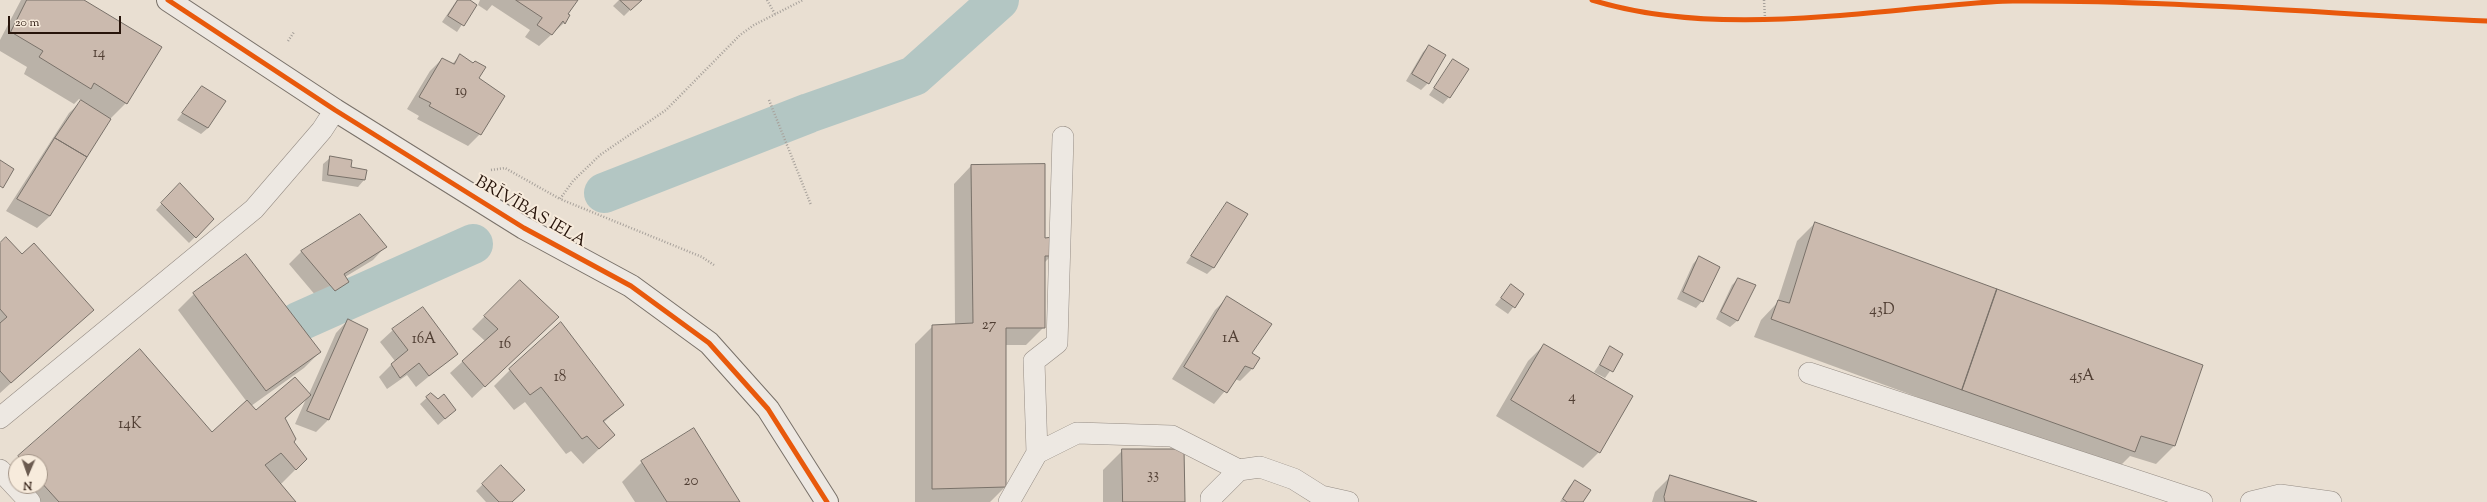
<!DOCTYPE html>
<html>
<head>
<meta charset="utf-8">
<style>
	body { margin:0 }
	#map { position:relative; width:2487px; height:502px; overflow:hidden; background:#e9dfd2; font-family:"Sorts Mill Goudy",serif }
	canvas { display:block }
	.north { position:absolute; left:8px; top:454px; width:40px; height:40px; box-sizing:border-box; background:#f7ebdc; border:1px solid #a49588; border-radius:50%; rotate:182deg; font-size:11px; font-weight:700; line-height:16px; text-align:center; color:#27140a }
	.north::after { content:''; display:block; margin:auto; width:14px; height:18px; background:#6b5b50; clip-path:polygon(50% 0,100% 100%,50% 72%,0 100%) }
	.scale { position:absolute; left:8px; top:16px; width:113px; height:18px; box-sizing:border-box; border:2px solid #27140a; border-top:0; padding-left:5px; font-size:12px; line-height:14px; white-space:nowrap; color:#27140a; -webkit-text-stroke:3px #f7ebdc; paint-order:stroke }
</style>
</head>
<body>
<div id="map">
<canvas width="2487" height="502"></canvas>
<div class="north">N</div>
<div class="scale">20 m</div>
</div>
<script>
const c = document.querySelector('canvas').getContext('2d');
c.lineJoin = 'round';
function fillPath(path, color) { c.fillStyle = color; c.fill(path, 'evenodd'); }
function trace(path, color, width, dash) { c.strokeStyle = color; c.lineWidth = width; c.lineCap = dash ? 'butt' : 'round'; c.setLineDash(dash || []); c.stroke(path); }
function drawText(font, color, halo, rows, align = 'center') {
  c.font = font + ' "Sorts Mill Goudy",serif'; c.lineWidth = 4; c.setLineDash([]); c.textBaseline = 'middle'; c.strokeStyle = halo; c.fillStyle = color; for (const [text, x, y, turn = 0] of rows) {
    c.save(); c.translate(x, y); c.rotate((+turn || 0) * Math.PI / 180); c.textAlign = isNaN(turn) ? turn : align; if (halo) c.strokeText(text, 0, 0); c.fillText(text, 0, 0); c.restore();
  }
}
fillPath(new Path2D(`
	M21 0H82L126 103 110 119 50 216 37 228 6 211 69 113 82 101 79 99 74 104 24 74 27 67 0 51V40Z
	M457 0H468L475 5 457 32 442 22Z
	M480 0H577L566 14 569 16 564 23 539 46 525 37 530 30 492 5 487 11 478 5Z
	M619 0H640L624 16 613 6Z
	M1429 46 1428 83 1421 90 1406 81 1423 52Z
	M460 56 473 64 478 79 480 134 468 146 417 119 419 116 407 109 430 71 442 59 452 64Z
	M1453 60 1449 97 1443 104 1429 95Z
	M202 87 208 128 201 134 177 120Z
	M330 158 350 168 366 171 364 180 358 187 322 181 323 164Z
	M971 166 1044 239 1051 256 1044 263V327L1026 345H1005V487L990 502H915V344L933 326 955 325 954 184Z
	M173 191 213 219 189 243 156 210Z
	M1228 203 1213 268 1207 274 1186 263Z
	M359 215 385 247 373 260 345 277 348 282 336 294 322 303 289 264 301 252Z
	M1815 223 2201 365 2174 446 2156 464 2130 456 2116 470 1754 337 1761 320 1777 303 1797 241Z
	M0 245 21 256 92 310 0 393Z
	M1699 257 1702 301 1696 308 1677 299 1693 264Z
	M1738 279 1754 285 1737 321 1730 327 1716 319 1732 285Z
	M520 281 545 329 472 398 450 373 485 341 472 329Z
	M1511 286 1523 294 1508 314 1495 305Z
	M194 294 320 352 304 368 251 406 256 412 309 394 336 333 348 320 367 329 328 420 316 432 295 424 306 399 285 419 293 442 306 459 280 485 295 502H25L1 475 19 457 212 433 247 402 178 310ZM16 462H40V486H16Z
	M1227 298 1251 353 1258 358 1252 369 1240 381 1235 379 1214 404 1172 379 1215 310Z
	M422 309 456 354 416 387 407 375 387 389 379 377 395 361 380 342 393 330Z
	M1544 345 1599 452 1583 468 1496 416 1528 361Z
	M1611 348 1622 354 1605 378 1594 372Z
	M510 370 623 405 603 423 614 435 583 464 571 451 566 454 525 402 514 410 494 386Z
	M431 394 455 410 438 425 420 404Z
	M1123 450 1184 502H1103V470Z
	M642 462 739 502H635L622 482Z
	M501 466 511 502H486L476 491Z
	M1671 476 1755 502H1652L1655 492Z
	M1575 481 1582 502H1560L1569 487Z`), '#0003');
trace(new Path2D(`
	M604 193 809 113 914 76 999 0
	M298 322 473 244`), '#b3c6c3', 40);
const building = new Path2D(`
	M27 0H84L162 47 127 104 94 83 91 89 39 57 43 51 11 32Z
	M458 0H470L477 5 464 26 448 16Z
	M516 0H578L568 14 570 15 565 24 563 21 552 35 537 25 542 18Z
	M620 0H642L631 10Z
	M1429 45 1446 55 1429 84 1412 74Z
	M460 54 473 63 475 61 486 67 479 78 505 96 481 135 429 106 431 103 419 97 442 58 454 64Z
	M1453 59 1469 69 1450 98 1434 88Z
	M202 86 226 101 208 128 182 113Z
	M81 100 111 119 87 157 55 138Z
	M55 138 87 157 50 216 17 199Z
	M330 156 352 160 351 167 367 170 365 180 328 175Z
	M0 160 14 169 3 188 0 186Z
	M1045 164V238L1053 237 1052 256H1045V328H1006V487L932 489V325L973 323 971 165Z
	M180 183 214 219 196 238 161 203Z
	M1227 202 1248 214 1214 268 1191 256Z
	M360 214 387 247 344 274 349 282 335 291 301 251Z
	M1815 222 1997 289 1962 390 1771 319 1778 300 1789 303Z
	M6 237 22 254 34 243 94 310 11 383 0 371V323L7 317 0 309V243Z
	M246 254 321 352 266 391 193 293Z
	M1699 256 1720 267 1703 302 1683 292Z
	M1738 278 1756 285 1738 321 1721 312Z
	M520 280 559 317 485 387 462 361 498 329 484 316Z
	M1511 284 1524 294 1515 308 1501 298Z
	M1997 289 2203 365 2175 446 2141 436 2135 452 1962 390Z
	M1227 296 1272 324 1252 353 1260 358 1253 369 1245 366 1227 393 1184 367Z
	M423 307 458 354 429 376 419 363 400 378 391 364 408 350 392 329Z
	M348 319 368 329 329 420 307 411Z
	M561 322 624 405 603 421 615 435 599 449 587 436 582 439 541 387 530 395 509 369Z
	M1544 344 1633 396 1600 453 1511 400Z
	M1610 346 1623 354 1613 372 1600 365Z
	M140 349 212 432 247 400 256 410 295 377 311 395 285 418 296 439 294 442 307 459 296 470 281 453 265 465 296 502H59L40 481V462H24L18 456Z
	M431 393 438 399 444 394 456 410 445 419 426 397Z
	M694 428 740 502H667L641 461Z
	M1122 449H1184L1185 502H1123Z
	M501 465 525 490 512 502H499L482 484Z
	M1670 475 1757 502H1665L1664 497Z
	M1575 480 1591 490 1583 502H1567L1563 499Z`);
fillPath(building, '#cbbaae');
trace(building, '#797169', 1);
const lane = new Path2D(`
	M1809 373 2202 502
	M0 418 254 209 322 130 335 110
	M1037 453 1034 361 1057 343 1063 137
	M0 470 30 502
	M1009 502 1037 453 1077 433 1172 436 1239 470
	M1211 502V498L1239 470 1260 467 1294 479 1321 496 1348 502
	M2251 502 2280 495 2331 502`);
const secondary = new Path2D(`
	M168 0 335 110 524 228 631 286 709 343 768 409 827 502`);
trace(lane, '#958c84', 22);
trace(secondary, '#797169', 24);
trace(new Path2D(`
	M767 0 775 14
	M1764 0 1765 18
	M288 41 294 32
	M769 100 811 205
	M491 170 505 168 560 199
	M714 265 702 257 560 199 573 181 600 155 666 110 740 35 754 25 803 0`), '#a7a19b', 2.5, [1, 2]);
trace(lane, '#ede8e2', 21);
trace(secondary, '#ede8e2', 22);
trace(new Path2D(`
	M168 0 335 110 524 228 631 286 709 343 768 409 827 502
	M1592 0C1698 33 1823 17 1932 7 1959 5 1986 1 2013 1 2171 0 2329 14 2487 21`), '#e8590c', 5);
drawText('15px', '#503e33', null, [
	["14",99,54],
	["19",461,92],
	["43D",1882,311],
	["27",989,326],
	["1A",1231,339],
	["16A",424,340],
	["16",505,345],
	["45A",2082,377],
	["18",560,378],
	["4",1572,398],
	["14K",130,425],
	["33",1153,476],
	["20",691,482]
]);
drawText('17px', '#27140a', '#f7ebdc', [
	["BRĪVĪBAS IELA",530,213,30]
]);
</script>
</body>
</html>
